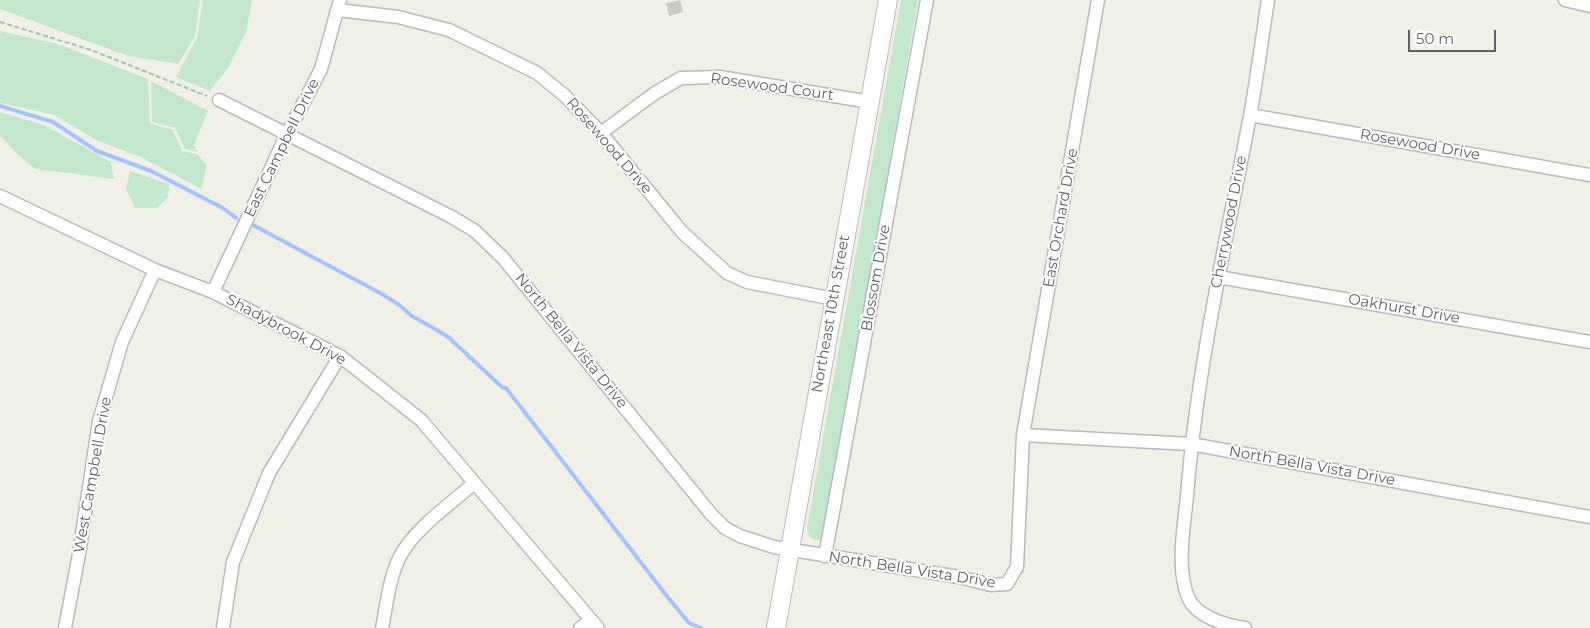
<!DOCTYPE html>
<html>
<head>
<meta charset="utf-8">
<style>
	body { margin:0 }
	#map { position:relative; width:1590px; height:628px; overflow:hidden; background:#f0f0e7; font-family:Montserrat,sans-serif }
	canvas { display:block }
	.scale { position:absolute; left:1408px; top:30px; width:88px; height:22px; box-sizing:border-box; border:2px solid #5e6067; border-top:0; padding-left:6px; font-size:15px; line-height:18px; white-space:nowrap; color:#5e6067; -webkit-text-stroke:4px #fff; paint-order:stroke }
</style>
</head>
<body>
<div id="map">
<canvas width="1590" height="628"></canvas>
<div class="scale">50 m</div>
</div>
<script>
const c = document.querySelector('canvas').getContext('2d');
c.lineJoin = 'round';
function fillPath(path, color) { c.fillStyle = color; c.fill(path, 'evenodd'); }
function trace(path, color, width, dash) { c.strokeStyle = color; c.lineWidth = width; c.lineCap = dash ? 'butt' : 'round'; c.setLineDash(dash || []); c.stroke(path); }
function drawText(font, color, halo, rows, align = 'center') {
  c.font = font + ' Montserrat,sans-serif'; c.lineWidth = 4; c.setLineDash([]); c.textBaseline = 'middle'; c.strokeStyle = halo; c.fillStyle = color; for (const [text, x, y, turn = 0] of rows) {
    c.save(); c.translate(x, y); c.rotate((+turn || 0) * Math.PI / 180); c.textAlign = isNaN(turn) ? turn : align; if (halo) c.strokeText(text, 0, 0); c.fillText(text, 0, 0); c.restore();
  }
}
fillPath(new Path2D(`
	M0 0H200L195 36 178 64 128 56 0 9Z
	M203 0H252L246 32 228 68 210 91 176 77 197 37Z
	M901 0H918L824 535 820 540H815L809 536 807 528Z
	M0 31 58 44 148 79 150 123 173 130 182 151 197 154 207 166 201 189 141 157 98 141 54 115 0 103Z
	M151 81 208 111 194 145 197 152 185 149 175 128 152 122Z
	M0 112 44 125 111 162 114 179 35 169 18 155 0 135Z
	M130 171 169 184 168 197 157 208H135L126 189Z`), '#c4e7cc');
trace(new Path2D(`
	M0 106 53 122 97 151 151 171 223 208 236 218
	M253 225 380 293 398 304 412 316 447 336 503 388H506L666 595 689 623 701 628`), '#a8c4ff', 4);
fillPath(new Path2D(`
	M680 0 683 12 669 16 666 3Z`), '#cbcbc3');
const street = new Path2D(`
	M1565 0 1590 6
	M338 10 398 17 449 30 537 73 564 95 601 133 682 232 727 273 747 282 834 299
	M219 100 450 216 475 231 503 258 711 514 725 528 740 536 774 547 959 577 991 585 1007 584 1017 567 1023 435 1191 444 1590 517
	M1250 115 1590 175
	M601 133 655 93 681 78 720 77 870 102
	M0 196 155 270 213 292 340 356 421 420 598 628
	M1218 277 1590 342
	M213 292 287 134 321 69 340 0
	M1023 435 1098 0
	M825 556 927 0
	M65 628 79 554 99 421 122 342 155 270
	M223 628 233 562 269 473 340 356
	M382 628C387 604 389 575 402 553 418 526 451 504 474 483
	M580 628 591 620
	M1245 628C1225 625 1196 617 1188 597 1176 568 1184 527 1187 496 1197 367 1226 242 1250 116 1257 77 1262 39 1268 0`);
const secondary = new Path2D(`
	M776 628 888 0`);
trace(street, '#b9bac0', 15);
trace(secondary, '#babbc2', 20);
trace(new Path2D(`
	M0 22 91 50 207 96`), '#9dc8b4', 2, [5, 2.5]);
trace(street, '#fff', 12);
trace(secondary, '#fff', 18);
drawText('15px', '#5e6067', '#fff', [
	["Rosewood Court",772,87,8],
	["Rosewood Drive",1420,145,10],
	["Rosewood Drive",609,146,49],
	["East Campbell Drive",282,148,-64],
	["East Orchard Drive",1061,218,-80],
	["Cherrywood Drive",1229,222,-79],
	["Blossom Drive",876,278,-80],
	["Oakhurst Drive",1404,309,10],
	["Northeast 10th Street",831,314,-80],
	["Shadybrook Drive",286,330,28],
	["North Bella Vista Drive",571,341,51],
	["North Bella Vista Drive",1312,466,10],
	["West Campbell Drive",93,475,-80],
	["North Bella Vista Drive",912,570,9]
]);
</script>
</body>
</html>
